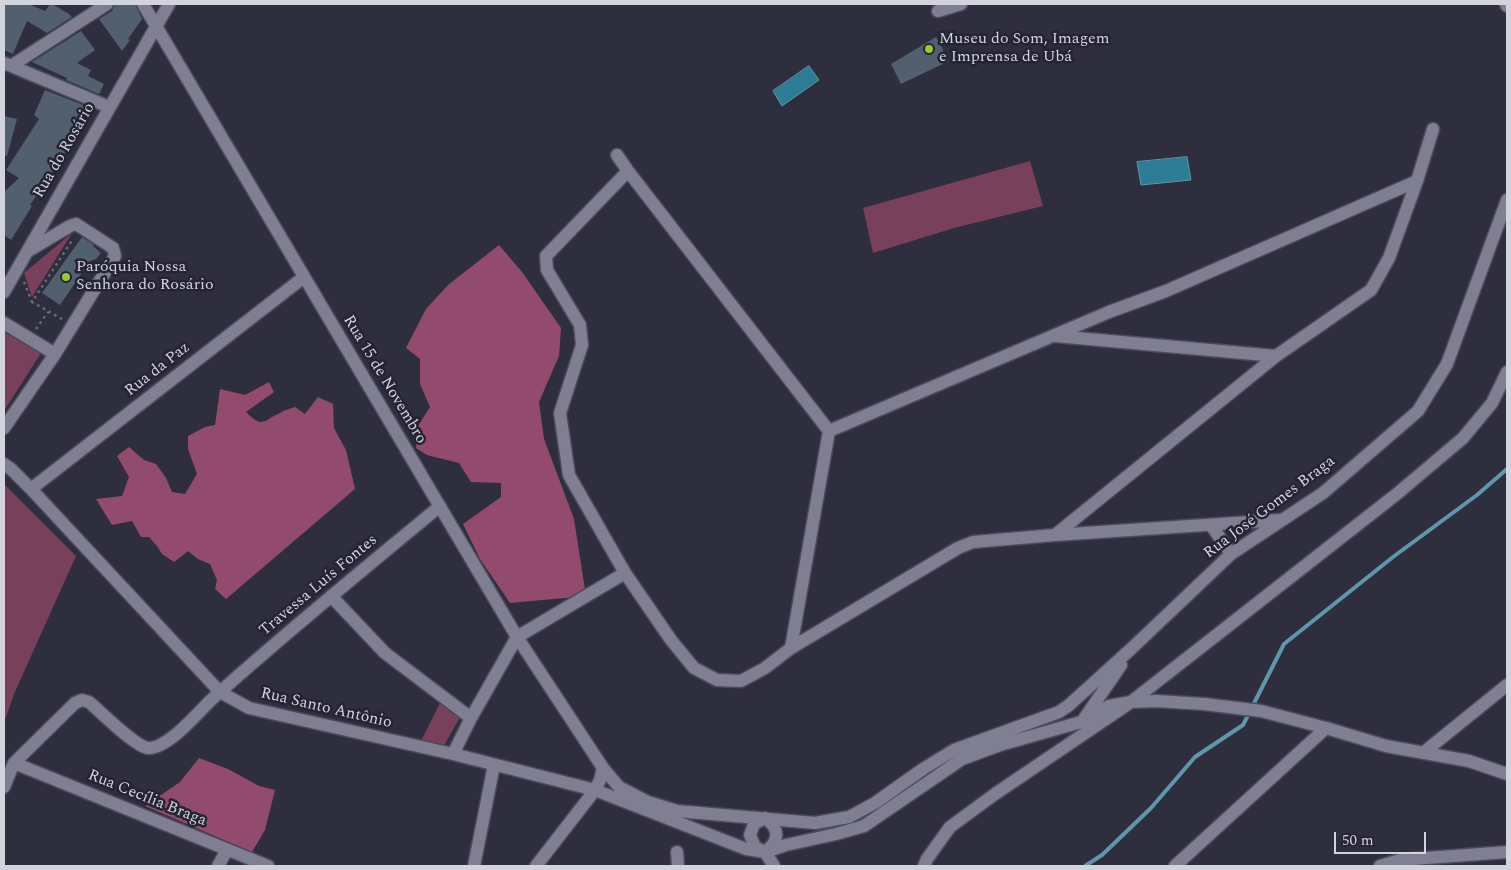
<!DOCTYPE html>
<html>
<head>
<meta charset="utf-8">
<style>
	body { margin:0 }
	#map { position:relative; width:1511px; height:870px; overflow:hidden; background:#2f2e3f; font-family:Spectral,serif }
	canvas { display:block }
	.frame { position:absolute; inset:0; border:5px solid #d3d3de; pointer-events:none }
	.scale { position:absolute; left:1334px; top:832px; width:92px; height:22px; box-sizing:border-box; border:2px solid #d3d3de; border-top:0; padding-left:6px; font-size:15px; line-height:18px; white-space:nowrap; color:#d3d3de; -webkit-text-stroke:4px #252434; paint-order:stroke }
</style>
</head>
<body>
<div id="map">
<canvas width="1511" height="870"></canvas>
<div class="frame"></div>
<div class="scale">50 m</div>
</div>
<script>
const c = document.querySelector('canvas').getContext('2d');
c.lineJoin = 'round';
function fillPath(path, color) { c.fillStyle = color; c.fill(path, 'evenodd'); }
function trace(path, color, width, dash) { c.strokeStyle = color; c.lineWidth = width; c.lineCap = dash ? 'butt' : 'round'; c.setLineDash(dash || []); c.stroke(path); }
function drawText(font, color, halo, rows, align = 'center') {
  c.font = font + ' Spectral,serif'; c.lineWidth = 5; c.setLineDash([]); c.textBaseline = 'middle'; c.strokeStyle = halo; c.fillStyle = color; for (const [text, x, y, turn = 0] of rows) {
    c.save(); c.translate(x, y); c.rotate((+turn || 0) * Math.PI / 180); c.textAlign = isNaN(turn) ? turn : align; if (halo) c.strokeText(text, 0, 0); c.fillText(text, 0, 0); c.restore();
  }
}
fillPath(new Path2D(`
	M1030 161 1043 206 954 228 873 253 863 208Z
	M72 233 32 297 24 273Z
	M4 332 41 353 4 411Z
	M4 484 76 556 14 694 4 723Z
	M441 701 462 714 442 749 420 743Z`), '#79405b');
fillPath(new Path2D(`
	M499 245 522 272 561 328 559 356 539 402 544 439 574 519 586 596 510 603 480 559 463 524 501 497V483L471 482 459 463 427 455 416 448 418 426 430 407 420 384V359L406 348 426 309 448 285Z
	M269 382 274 392 246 412C263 429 262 421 280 413 284 410 290 409 295 407L305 414 318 397 333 404 334 428 346 450 355 489 226 599 215 589 217 580 210 564 198 559 188 551 174 562 162 554 157 546 149 537H141L132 521 112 525 96 499 122 496 129 477 117 456 129 447 144 460 156 464 166 478 172 492 185 494 197 474 188 449V436L205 427 215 425 220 389 245 395Z
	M199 758 228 769 259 786 275 790 265 830 252 852 145 806 180 782Z`), '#934b6d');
const water = new Path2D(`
	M809 66 819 80 782 106 773 91Z
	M1187 157 1191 180 1141 185 1137 162Z`);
fillPath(water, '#2d7c95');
trace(water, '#5f96ab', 1);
trace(new Path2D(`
	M1085 866 1102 855 1151 808 1195 757 1243 725 1284 644 1393 557 1477 495 1507 469`), '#5f96ab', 4);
fillPath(new Path2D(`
	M4 4H29L45 11 50 4H52L69 14 72 17 47 33 27 21 13 54 4 50Z
	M115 4H135L142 19 128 39 130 40 122 51 99 19 112 11Z
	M81 31 95 50 77 63 91 70 88 76 104 84 99 94 66 80 67 78 32 62Z
	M936 37 949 61 901 84 891 64Z
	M45 90 83 105 85 111 67 142 70 145 30 205 32 206 11 240 4 235V192L19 178 6 170 39 119 34 115Z
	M4 116 17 119 7 156H4Z
	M82 237 94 245 93 246 101 253 96 259 90 261 60 305 42 293Z`), '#525f6f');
const minor = new Path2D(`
	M143 4 517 637 603 768 619 787 648 802 677 811 815 823 849 817 875 803 923 769 954 750 1059 712 1068 706 1131 649 1231 554 1323 493 1418 411 1447 364 1507 200
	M1506 4 1507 6
	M938 11 961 4
	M4 63 109 107
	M11 66 107 4
	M617 155 628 171 829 431 1109 312 1166 291 1417 181
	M628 171 546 256 547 270 580 325 582 345 560 413 569 475 625 573 671 640 694 668 717 680 741 681 765 668 791 648 958 548 973 542 1055 535 1280 520
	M4 292 169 4
	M4 323 55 354
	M1055 336 1276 356
	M4 428 55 354 115 256 113 248 76 224 70 226 28 251
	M4 464 11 469 31 489 220 692 249 708 453 754 595 790 600 780 603 768
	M31 489 304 277
	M1211 525 1231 554
	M1055 535 1276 356 1371 290 1389 258 1417 181 1433 129
	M331 596 385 653 471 718
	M791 648 829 431
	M1084 719 1121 665
	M1423 753 1507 685
	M453 754 471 718 517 637 625 573
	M14 763 268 866
	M4 787 14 763 75 703 82 700 89 702C100 711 136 748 149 748 168 748 197 714 211 700 285 633 363 570 440 506
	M677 852 678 866
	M765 852C780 840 780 829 765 818L754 824 750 835 755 847 765 852 774 866
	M218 866 227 850
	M474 866 494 765
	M536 866 595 790 746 849 765 852 786 845 836 834 864 826 962 759 1000 745 1081 722 1109 706 1131 702 1156 701 1204 704 1261 711 1326 728 1386 746 1469 761 1507 774
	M924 866 927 859 950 827 995 794 1131 702 1398 493 1463 438 1492 403 1507 372
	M1175 866 1326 728
	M1380 866 1400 860 1507 852`);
trace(minor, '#4c4b59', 15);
trace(new Path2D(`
	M24 282 32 302
	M62 319 32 302 73 239
	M36 329 48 312`), '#6a6a78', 2.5, [2.5, 4]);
trace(minor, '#7f7e92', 12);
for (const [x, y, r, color] of [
	[929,49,5,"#9acb35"],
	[66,277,5,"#9acb35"]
]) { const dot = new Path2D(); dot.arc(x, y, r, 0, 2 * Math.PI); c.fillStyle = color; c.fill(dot); trace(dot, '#252434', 2); }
drawText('16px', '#d3d3de', '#252434', [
	["Museu do Som, Imagem",939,40],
	["e Imprensa de Ubá",939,58],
	["Paróquia Nossa",76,268],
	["Senhora do Rosário",76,286]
], 'left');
drawText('16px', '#d3d3de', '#252434', [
	["Rua do Rosário",65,151,-60],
	["Rua da Paz",158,370,-38],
	["Rua 15 de Novembro",384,380,59],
	["Rua José Gomes Braga",1270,508,-37],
	["Travessa Luís Fontes",319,586,-40],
	["Rua Santo Antônio",326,709,13],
	["Rua Cecília Braga",147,799,22]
]);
</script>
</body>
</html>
